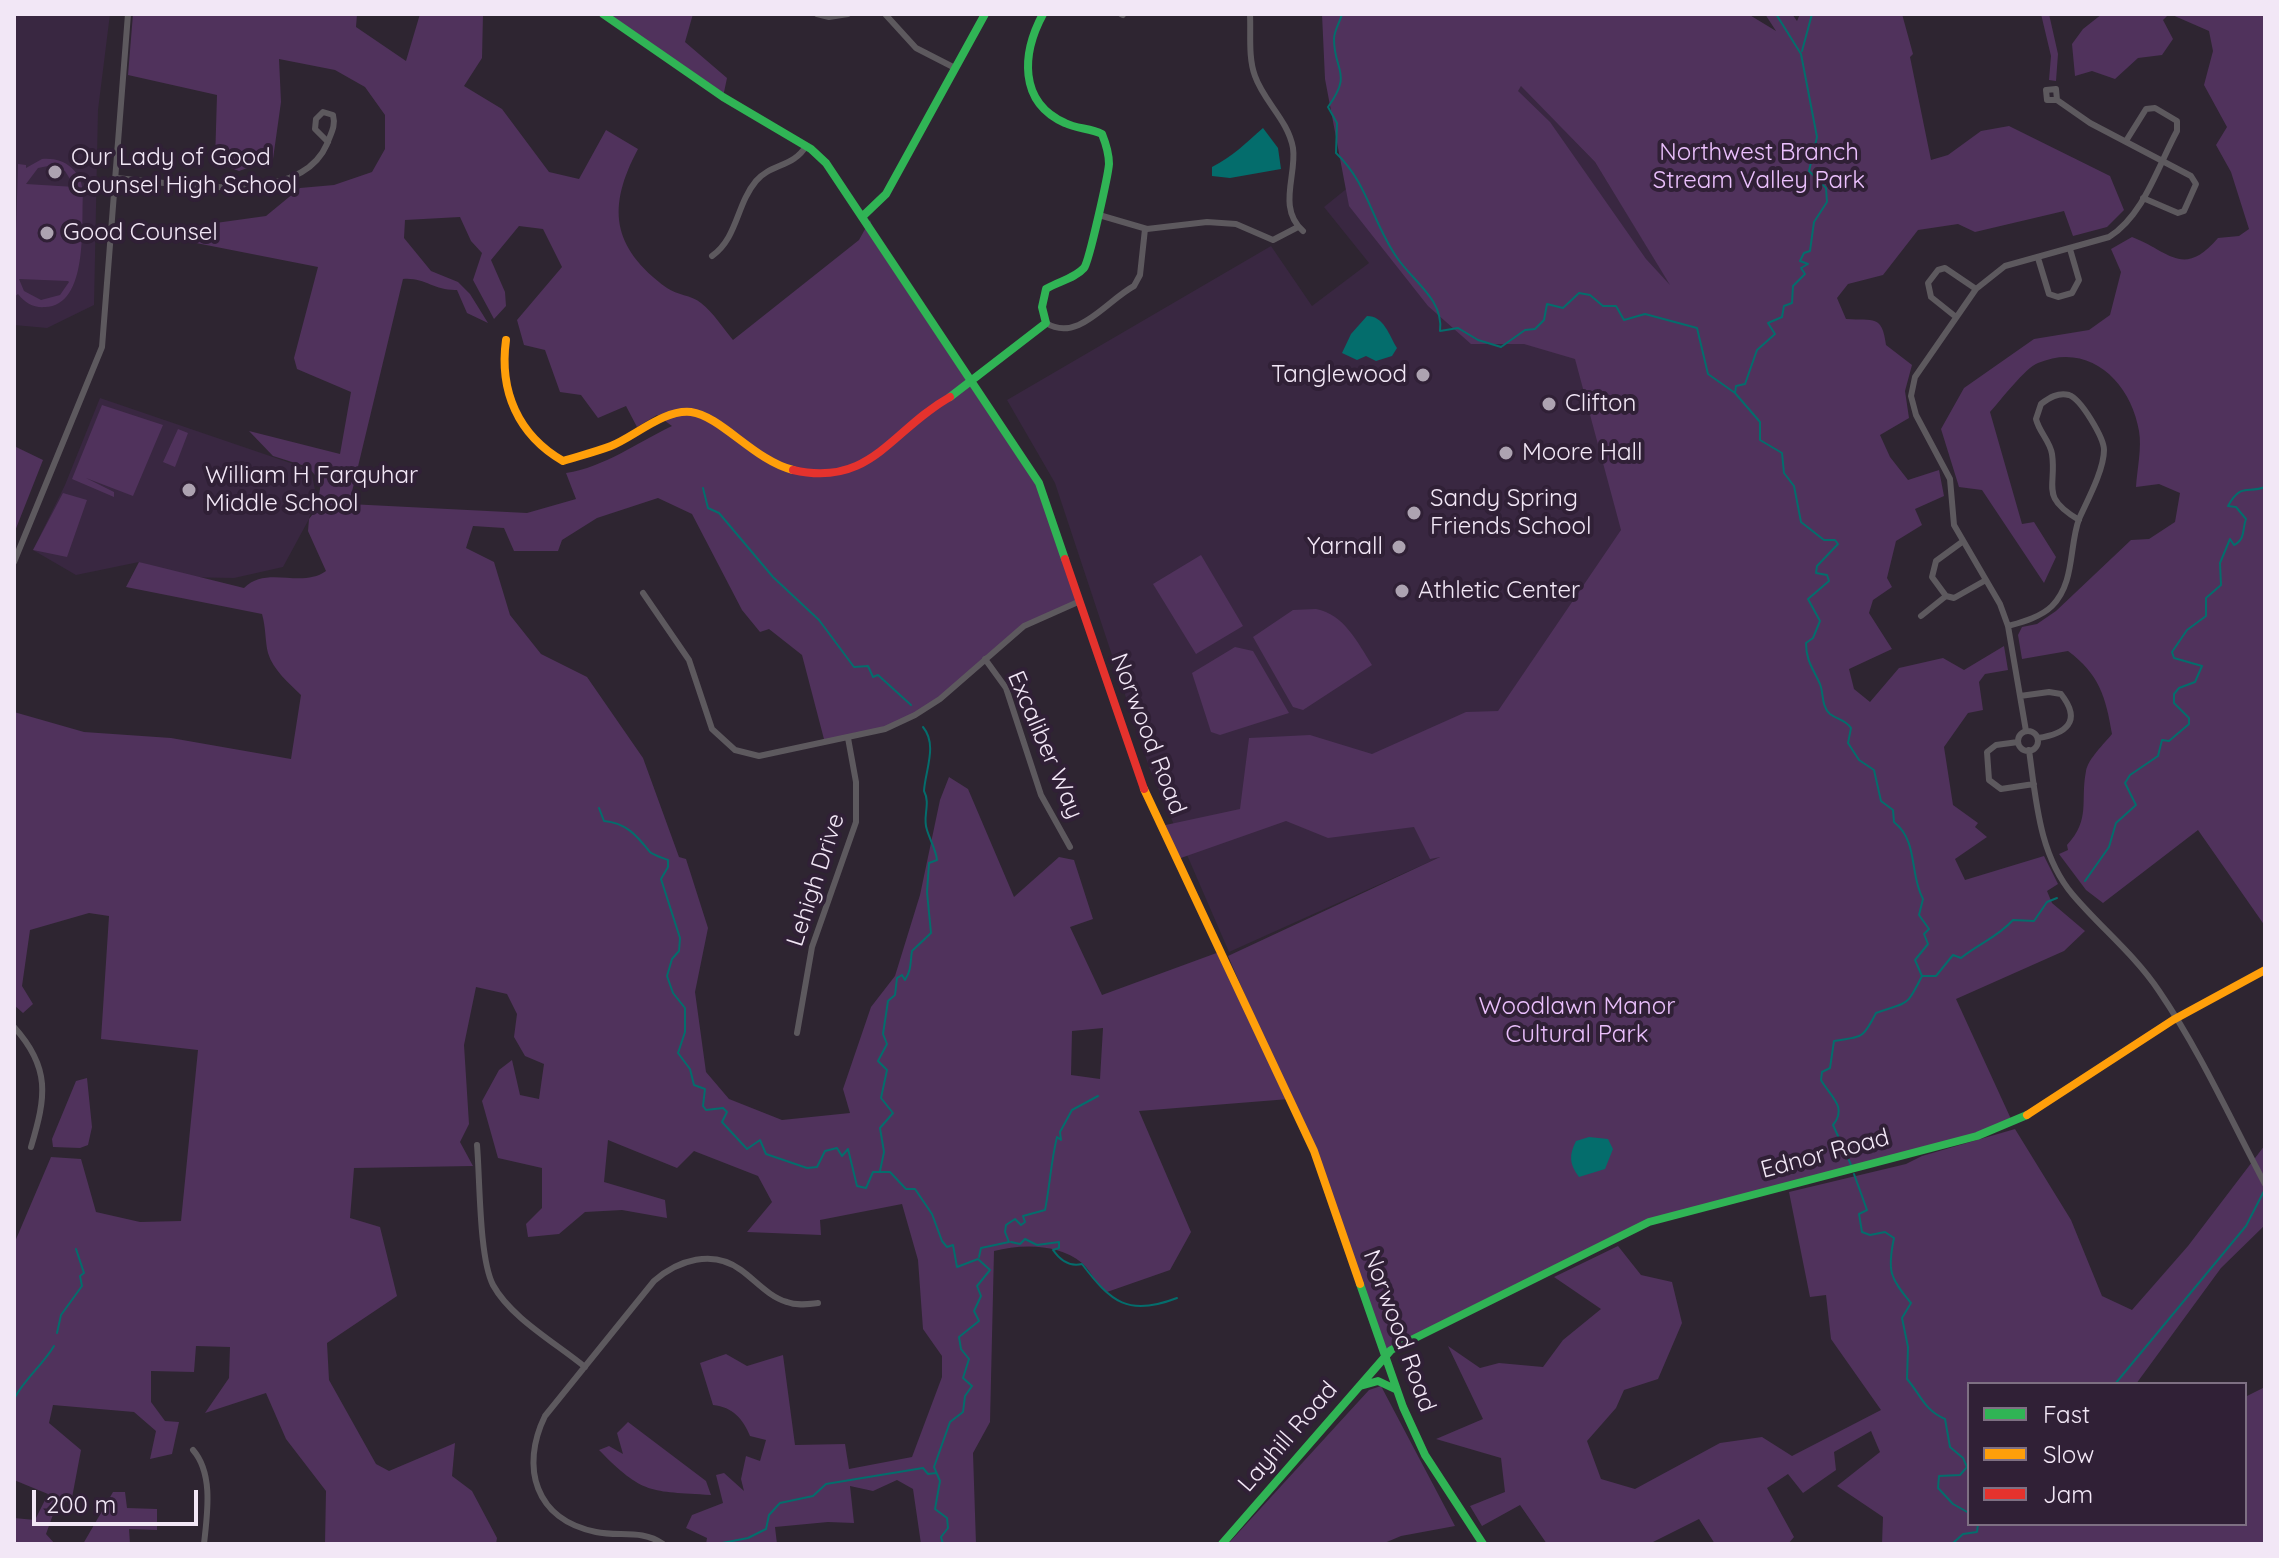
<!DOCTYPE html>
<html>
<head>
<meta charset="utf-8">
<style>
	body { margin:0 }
	#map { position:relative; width:2279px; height:1558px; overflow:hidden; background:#2e2531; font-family:Quicksand,sans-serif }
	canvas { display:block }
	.frame { position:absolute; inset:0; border:16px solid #f2e7f6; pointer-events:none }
	.legend { position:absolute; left:1967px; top:1382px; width:280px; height:144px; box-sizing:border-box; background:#302036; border:2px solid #7e7083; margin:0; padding:10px 14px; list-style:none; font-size:24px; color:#f2e7f6 }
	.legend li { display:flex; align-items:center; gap:16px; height:40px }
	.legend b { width:40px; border:2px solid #7e7083 }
	.scale { position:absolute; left:32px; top:1490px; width:166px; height:36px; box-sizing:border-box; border:4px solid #f2e7f6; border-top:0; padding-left:10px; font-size:24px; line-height:28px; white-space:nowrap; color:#f2e7f6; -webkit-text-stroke:6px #302036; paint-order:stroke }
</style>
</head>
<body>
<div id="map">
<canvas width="2279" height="1558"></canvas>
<div class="frame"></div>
<ul class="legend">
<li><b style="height:10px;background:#30b455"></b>Fast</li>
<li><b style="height:10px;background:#ff9f0a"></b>Slow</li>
<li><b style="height:10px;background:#e5322d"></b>Jam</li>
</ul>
<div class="scale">200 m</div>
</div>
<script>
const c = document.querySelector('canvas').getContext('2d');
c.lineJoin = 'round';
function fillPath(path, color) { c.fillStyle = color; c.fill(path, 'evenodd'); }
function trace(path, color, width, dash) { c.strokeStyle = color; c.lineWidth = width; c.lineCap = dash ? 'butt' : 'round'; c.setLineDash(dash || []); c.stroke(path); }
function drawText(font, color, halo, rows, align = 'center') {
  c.font = font + ' Quicksand,sans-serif'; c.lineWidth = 8; c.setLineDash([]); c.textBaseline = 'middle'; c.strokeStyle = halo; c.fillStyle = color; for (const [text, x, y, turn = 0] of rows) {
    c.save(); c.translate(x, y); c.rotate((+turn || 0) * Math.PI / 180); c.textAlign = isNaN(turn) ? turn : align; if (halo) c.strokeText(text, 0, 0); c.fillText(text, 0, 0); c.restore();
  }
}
fillPath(new Path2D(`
	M14 14H110L98 110 94 305 47 328 14 325Z
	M1493 70 1512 98 1521 85 1595 162 1687 311 1718 732 1229 952 1149 767 1055 483 1007 400 1271 246 1312 306 1369 263 1324 207Z
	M100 398 311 470 316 495 309 519 283 567 234 578 179 577 139 562 76 575 33 550 65 485Z`), '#392741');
fillPath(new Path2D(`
	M133 14H357L356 27 406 61 420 14H483L482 58 464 86 502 109 549 172 579 179 606 130 638 149C607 207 611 247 667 288 677 295 691 295 701 303 713 312 723 328 733 340L859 240 870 220 875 235 1039 483 1078 602 1024 626 940 699 885 729 825 743 802 655 769 629 760 632 742 610 692 514 658 498 597 518 562 540 558 551H514L504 528 473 526 466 548 494 562 510 615 541 654 587 677 643 758 679 857 686 859 708 928 695 992 706 1072 729 1099 782 1120 850 1113 843 1089 871 1007 895 976 920 895 940 800 949 777 968 789 1014 897 1059 857 1074 860 1093 919 1070 927 1102 995 1222 951 1289 1099 1139 1111 1191 1232 1170 1270 1107 1292C1095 1284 1092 1272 1082 1263 1058 1243 1021 1244 994 1251L990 1422 973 1453 976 1544H921L913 1489 897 1480 873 1491 850 1486 854 1523 828 1522 775 1527 777 1544H706L707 1538 686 1528 692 1515 723 1503 716 1475 724 1473 744 1491 741 1479 746 1456 760 1461 766 1440 750 1436C743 1419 733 1407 713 1405L700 1363 726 1354 747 1366 783 1355 795 1445 845 1444 849 1469 912 1457 942 1377V1356L923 1329 918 1260 902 1204 820 1220 821 1235 747 1232 772 1202 758 1176 694 1151 677 1168 608 1140 604 1182 665 1200 667 1218 622 1210 585 1212 559 1234 528 1237 526 1224 542 1208V1168L498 1158 482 1101 499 1070 512 1060 520 1095 539 1099 544 1064 525 1056 514 1037 517 1014 507 994 476 987 464 1045 469 1124 460 1142 473 1166 354 1168 350 1218 380 1227 397 1296 327 1343 329 1380 376 1464 389 1471 455 1443 452 1476 472 1491 497 1538 496 1544H325L326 1491 286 1439 266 1393 205 1413 229 1378 230 1347 196 1346 194 1372 151 1371V1402L165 1421 179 1422 172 1454 150 1459 156 1431 134 1412 53 1405 49 1423 81 1450 71 1503 59 1498 46 1534 55 1544H14V1518L35 1520 48 1494 14 1480V1244L51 1157 81 1159 96 1212 140 1222 181 1221 198 1050 101 1039 109 916 89 913 30 930 22 986 33 1004 23 1013 14 1005V712L84 732 171 738 291 759 301 695C289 683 273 670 268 653 265 641 266 628 262 614L126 587 139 562 244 588C267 565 301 589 326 571L308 531 309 519 317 509 321 482 308 467 273 456 249 431 340 454 351 392 297 369 294 358 318 267 196 243 192 235 194 226 266 216 300 188 334 185 372 172 385 149V115L365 87 335 70 279 59 281 102 273 159 239 171 215 162 217 95 128 75ZM460 217 471 241 482 253 473 280 494 319 506 306 505 292 491 260 519 226 543 229 562 267 517 320 524 345 545 350 560 392 581 395 598 418 626 406 637 427 657 415 672 426C636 443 605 467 566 473L576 499 527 513 349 504 403 279C424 277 435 291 457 290L467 313 488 323 470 294 458 282 431 271 404 238 405 220ZM1103 1028 1100 1079 1071 1075 1072 1031Z
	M605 14H693L685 42 727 78 723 97Z
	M1322 14H1748L1776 31 1765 14H1792L1797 21 1800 14H1902L1913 54 1910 57 1931 160 1948 155 1981 131 2009 126 2110 176 2124 210 2107 227 2073 236 2064 211 1975 232 1958 224 1918 230 1883 275 1848 284 1837 298 1846 319C1874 321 1882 314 1886 345L1912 365 1905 391 1909 418 1880 435 1890 457 1908 480 1939 470 1944 496 1915 509 1922 525 1896 541 1887 578 1892 587 1873 600 1869 613 1892 649 1849 669 1854 689 1870 702 1899 668 1943 658 1964 670 2004 646 2008 670 1985 674 1979 682 1983 710 1968 713 1944 747 1953 805 1978 823 1975 827 1987 837 1955 859 1965 880 2044 856 2058 884 2047 891 2052 903 2085 931 2064 951 1956 999 2011 1119 1965 1139 1649 1222 1384 1356 1329 1188 1228 956 1440 857 1430 859 1414 827 1328 838 1286 821 1178 859 1161 826 1240 809 1249 738 1310 735 1372 754 1466 712 1498 711 1621 530 1575 359 1524 344H1471L1428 306 1349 206 1325 79ZM1521 86 1595 162 1670 285 1646 259 1550 122 1518 91Z
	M2041 14H2049L2058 54 2056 81 2049 80 2051 56Z
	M2102 14H2169L2163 20 2173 39 2162 55 2138 58 2115 79 2092 71 2075 76 2072 44 2083 29Z
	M2170 14H2265V926L2198 830 2103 903 2086 890 2059 854 2068 850 2067 845C2091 819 2080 802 2086 771 2088 759 2104 744 2112 734 2106 697 2099 674 2068 651L2022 659 2018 635 2022 627 2037 624 2056 611 2131 540 2149 539 2175 522 2180 493 2159 484 2136 487C2137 470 2142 448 2139 431 2131 382 2089 341 2038 363 2025 368 2001 400 1990 412L2022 524 2034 522 2056 557 2044 583 1982 490 1959 487 1941 429 1964 388 2034 339 2089 330 2110 315 2121 272 2111 249 2132 237C2169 251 2183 279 2218 238L2239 236 2249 229 2231 172 2216 145 2227 127 2204 85 2213 51 2209 31Z
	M42 159C64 157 81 170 83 192 81 224 89 306 45 307 34 308 25 303 18 294L14 297 18 164 26 165V168ZM48 166 65 171 75 187 26 184 38 168ZM19 279 68 281 69 282 60 295 41 300 24 291Z
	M102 405 163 425 133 496 86 478 114 492V497L72 479Z
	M178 429 188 433 175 467 163 462Z
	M14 446 43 460 15 531 14 530Z
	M63 493 87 500 67 557 33 550Z
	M1201 555 1243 626 1196 654 1153 584Z
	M1316 609C1344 614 1358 643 1372 665L1303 710 1293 707 1253 637 1293 610Z
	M1235 647 1253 651 1289 713 1220 735 1211 732 1192 673Z
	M87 1078 92 1127 88 1145 80 1148 53 1147 52 1139 76 1081Z
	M2015 1129 2071 1220 2102 1296 2132 1310 2188 1246 2265 1145V1225L2221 1268 2136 1384H1969V1524H2245V1397L2265 1387V1544H1882L1883 1517 1837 1486 1880 1452 1871 1431 1834 1452 1836 1470 1803 1493 1788 1474 1767 1488 1794 1537 1788 1544H1715L1699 1519 1649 1544H1547L1520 1505 1482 1526 1470 1506 1505 1492 1501 1458 1436 1439 1483 1419 1448 1346 1480 1368 1499 1363 1543 1367 1563 1340 1601 1309 1554 1277 1618 1246 1641 1275 1672 1282 1682 1323 1658 1379 1624 1390 1616 1408 1587 1441 1601 1479 1635 1489 1720 1443 1762 1437 1792 1456 1881 1410 1831 1339 1826 1295 1810 1297 1789 1192 1906 1164 1922 1156Z
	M1381 1386 1455 1526 1401 1536 1382 1544H1228L1369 1390Z
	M628 1422 706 1481 711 1495C650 1491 643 1495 599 1450L609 1446 623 1454 617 1433Z
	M113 1492H125L127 1508 157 1509V1530L129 1529 130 1544H83Z`), '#50325c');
fillPath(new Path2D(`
	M1263 128 1278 148 1281 169 1230 178 1212 176V167C1232 157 1246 143 1263 128Z
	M1367 316C1384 316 1389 335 1397 348L1392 356 1376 361 1366 356 1357 360 1342 353 1351 334Z
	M1589 1137 1608 1139 1613 1149 1605 1169 1579 1177C1569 1164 1569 1155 1576 1141Z`), '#046d6c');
trace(new Path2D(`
	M1342 14C1340 22 1334 31 1334 39 1334 72 1353 72 1328 107L1337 123 1336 153C1368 183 1373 225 1398 259 1413 281 1444 300 1440 331L1458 328 1478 340 1501 347 1525 330 1535 329 1544 320 1547 304 1563 308 1579 293 1590 295 1603 306H1616L1624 320 1645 314 1697 328 1708 374 1735 393 1760 422V440L1782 453 1784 473 1794 486 1801 522 1824 540H1835L1838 544 1817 566 1816 573 1827 575 1829 581 1808 599 1820 621 1813 638 1806 643C1806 661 1813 668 1820 684 1824 694 1821 706 1830 714 1838 720 1845 719 1851 728L1848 743 1859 760 1874 770 1881 801 1893 810 1894 822C1919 842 1909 874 1923 899L1919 915 1929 929 1924 934 1928 944 1915 960 1922 976C1906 1008 1909 1001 1876 1013 1862 1041 1861 1036 1834 1041L1830 1068 1822 1072 1821 1080C1830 1096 1848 1107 1833 1125L1852 1167
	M1802 51 1812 14
	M1735 393 1736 386 1745 384 1757 350 1775 334 1768 323 1782 317 1784 306 1792 303 1793 286 1805 274 1801 268 1808 264 1800 261 1804 253 1810 251 1814 222 1827 202 1826 188 1809 171 1817 137 1801 54 1776 14
	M2265 473V477
	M703 488 708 508 719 513 773 577 819 620 854 667 868 666 873 677 878 675 911 705
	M599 808 604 821C627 823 637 836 650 852 653 855 663 858 668 860V867L661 879 680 938 679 951 672 959 667 976 673 993 685 1008V1032L678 1053 690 1069 694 1085 705 1089 703 1106 706 1110 723 1108 727 1112 722 1122 747 1149 760 1140 766 1154 807 1168 817 1167 825 1151 837 1148 842 1156 848 1149 857 1186 866 1188 873 1172H890L906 1189H915L932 1214 942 1241 947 1247 953 1245 957 1267 978 1259 990 1270 977 1286 981 1296 974 1311 979 1321 959 1337 961 1349 969 1359 963 1378 972 1386 965 1396 963 1412 950 1422 934 1467 940 1481 935 1509 947 1518 948 1528 941 1537 943 1544
	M2085 881 2109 847 2116 823 2136 805 2125 783 2130 775 2158 756 2162 740 2169 741 2189 724V718L2174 703V694L2179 688 2195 682 2202 666 2174 658 2172 652 2187 630 2206 616V598L2221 585 2220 563 2230 539 2234 545C2246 539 2242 529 2246 519L2236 507 2228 506C2241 482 2248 494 2265 487
	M1922 976H1936L1953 955 1961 958C1978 944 1998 937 2013 920L2034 921 2047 902 2057 898
	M880 1171 884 1152 880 1128 893 1113 881 1098 887 1070 878 1061 887 1044 883 1034 888 1001 895 995 897 978 902 975 905 980C912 969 910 962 912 951L931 933 927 892 929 863 937 860C936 850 930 840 927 830 922 817 931 804 924 791 925 771 938 745 923 727
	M1854 1174 1867 1210 1859 1214 1862 1232 1870 1235 1885 1232 1894 1238C1887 1271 1890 1278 1911 1303L1902 1318 1908 1347 1907 1379C1921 1395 1924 1410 1945 1419L1950 1447 1963 1458 1967 1467 1960 1475 1939 1476 1938 1488 1953 1504 1969 1513
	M1011 1242 1020 1244 1025 1239 1037 1245 1059 1242V1248L1053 1250C1060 1260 1070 1267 1082 1264 1111 1302 1128 1317 1177 1298
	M979 1257 981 1248 1009 1242 1005 1232 1006 1225 1015 1219 1021 1225 1025 1222 1023 1216 1045 1210C1050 1185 1051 1161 1057 1137L1061 1140 1060 1132 1072 1110 1098 1096
	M57 1333 61 1315 82 1286 80 1276 84 1273 76 1249
	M2115 1384 2246 1226 2264 1191
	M14 1399C25 1378 42 1366 54 1346
	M717 1544 748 1538 766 1529 769 1515 780 1503 813 1496 826 1484 923 1468 928 1474 936 1473
	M1952 1544 1963 1534 1977 1532 1978 1524`), '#046d6c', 2);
trace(new Path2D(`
	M817 14 829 17 848 14
	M885 14 916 48 955 68
	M1121 14 1123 15
	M1250 14C1251 34 1248 57 1255 76 1264 102 1288 120 1293 148 1297 175 1277 208 1303 231
	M2057 100 2056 89 2046 90 2047 100H2057L2090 123 2191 176 2196 184 2184 211 2178 213 2143 198
	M116 178C173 182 299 210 327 144 331 133 336 126 333 115L323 112 316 119 315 129 328 142
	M1099 215 1147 229 1207 222 1236 224 1273 240 1298 227
	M712 256C738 237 736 205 756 181 770 164 794 167 806 146
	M2038 258 2049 294 2058 297 2072 293 2079 280 2070 249
	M1956 317 1931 297 1928 283 1938 270 1945 268 1976 289
	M1046 323C1078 343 1106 301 1134 286L1140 275 1145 229
	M1962 542 1936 561 1932 577 1946 596 1954 598 1986 580
	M14 562 102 347 128 14
	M643 593 689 660 712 729 735 750 759 756 885 729 915 715 940 699 1024 626 1078 602
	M1921 616 1946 596
	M2008 626C2022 622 2041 617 2052 606 2075 583 2069 546 2079 519 2087 501 2104 470 2104 450 2104 438 2081 399 2069 395 2058 392 2049 398 2041 404L2036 419C2039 432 2050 441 2052 454 2057 487 2039 496 2079 520
	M985 659 1006 688 1041 795 1070 847
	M2020 696 2049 692 2061 694C2083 722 2065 734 2038 738
	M2026 731 2008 626 2000 604 1954 525 1950 479 1916 415 1911 396 1915 377 1976 289 2005 266 2109 237C2144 215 2158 166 2177 131V121L2155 108 2146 109 2126 141
	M2018 741a10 10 0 1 1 20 0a10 10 0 1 1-20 0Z
	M2018 742 1996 745 1987 752 1989 780 2001 789 2034 784
	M2029 750C2036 800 2039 855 2073 895 2101 928 2134 954 2159 991 2200 1051 2231 1120 2265 1184
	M14 1027C51 1068 46 1097 31 1147
	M797 1033 812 947 856 822V782L848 738
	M477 1145C480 1179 479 1258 493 1285 511 1318 556 1343 585 1367
	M193 1450C214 1474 207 1515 204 1544
	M663 1544C642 1529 619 1537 596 1532 535 1520 520 1467 545 1416L654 1281C678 1260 713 1249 741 1270 755 1280 769 1297 787 1302 797 1306 808 1304 818 1303`), '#5d595e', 6);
trace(new Path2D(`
	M603 14 723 97 811 149 826 163 1039 483 1065 559
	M863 216 886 194 985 14
	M950 397 1046 323 1042 307 1046 289C1059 281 1074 279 1084 268 1089 262 1108 176 1109 164 1109 153 1106 144 1102 134 1090 128 1077 129 1065 123 1018 102 1022 53 1043 14
	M1360 1284 1403 1407 1425 1455 1483 1544
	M1360 1386 1378 1381 1395 1389
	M1222 1544 1391 1350 1649 1222 1977 1136 2027 1115`), '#30b455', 8);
trace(new Path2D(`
	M506 340C499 391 518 435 563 461 579 456 595 452 611 446 634 437 664 409 691 412 721 416 755 461 793 470
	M1144 789 1314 1151 1360 1284
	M2027 1115 2173 1020 2265 970`), '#ff9f0a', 8);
trace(new Path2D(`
	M793 470C871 488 891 430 950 397
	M1065 559 1144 789`), '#e5322d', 8);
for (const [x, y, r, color] of [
	[55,172,8,"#ada3b1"],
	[47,233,8,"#ada3b1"],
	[1423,375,8,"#ada3b1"],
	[1549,404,8,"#ada3b1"],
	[1506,453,8,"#ada3b1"],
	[189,490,8,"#ada3b1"],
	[1414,513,8,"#ada3b1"],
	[1399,547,8,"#ada3b1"],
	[1402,591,8,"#ada3b1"]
]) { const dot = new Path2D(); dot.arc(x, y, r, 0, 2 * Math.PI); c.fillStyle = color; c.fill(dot); trace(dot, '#302036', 3); }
drawText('24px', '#ebc0fd', '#302036', [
	["Northwest Branch",1759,153],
	["Stream Valley Park",1759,181],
	["Woodlawn Manor",1577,1007],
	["Cultural Park",1577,1035]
]);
drawText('24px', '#f2e7f6', '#302036', [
	["Our Lady of Good",71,158],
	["Counsel High School",71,186],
	["Good Counsel",63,233],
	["Tanglewood",1407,375,"right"],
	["Clifton",1565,404],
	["Moore Hall",1522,453],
	["William H Farquhar",205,476],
	["Middle School",205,504],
	["Sandy Spring",1430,499],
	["Friends School",1430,527],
	["Yarnall",1383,547,"right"],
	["Athletic Center",1418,591]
], 'left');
drawText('24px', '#f2e7f6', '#302036', [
	["Norwood Road",1148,734,69],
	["Excaliber Way",1045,745,67],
	["Lehigh Drive",816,880,-72],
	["Ednor Road",1825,1154,-15],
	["Norwood Road",1399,1331,70],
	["Layhill Road",1288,1437,-49]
]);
</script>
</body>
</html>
